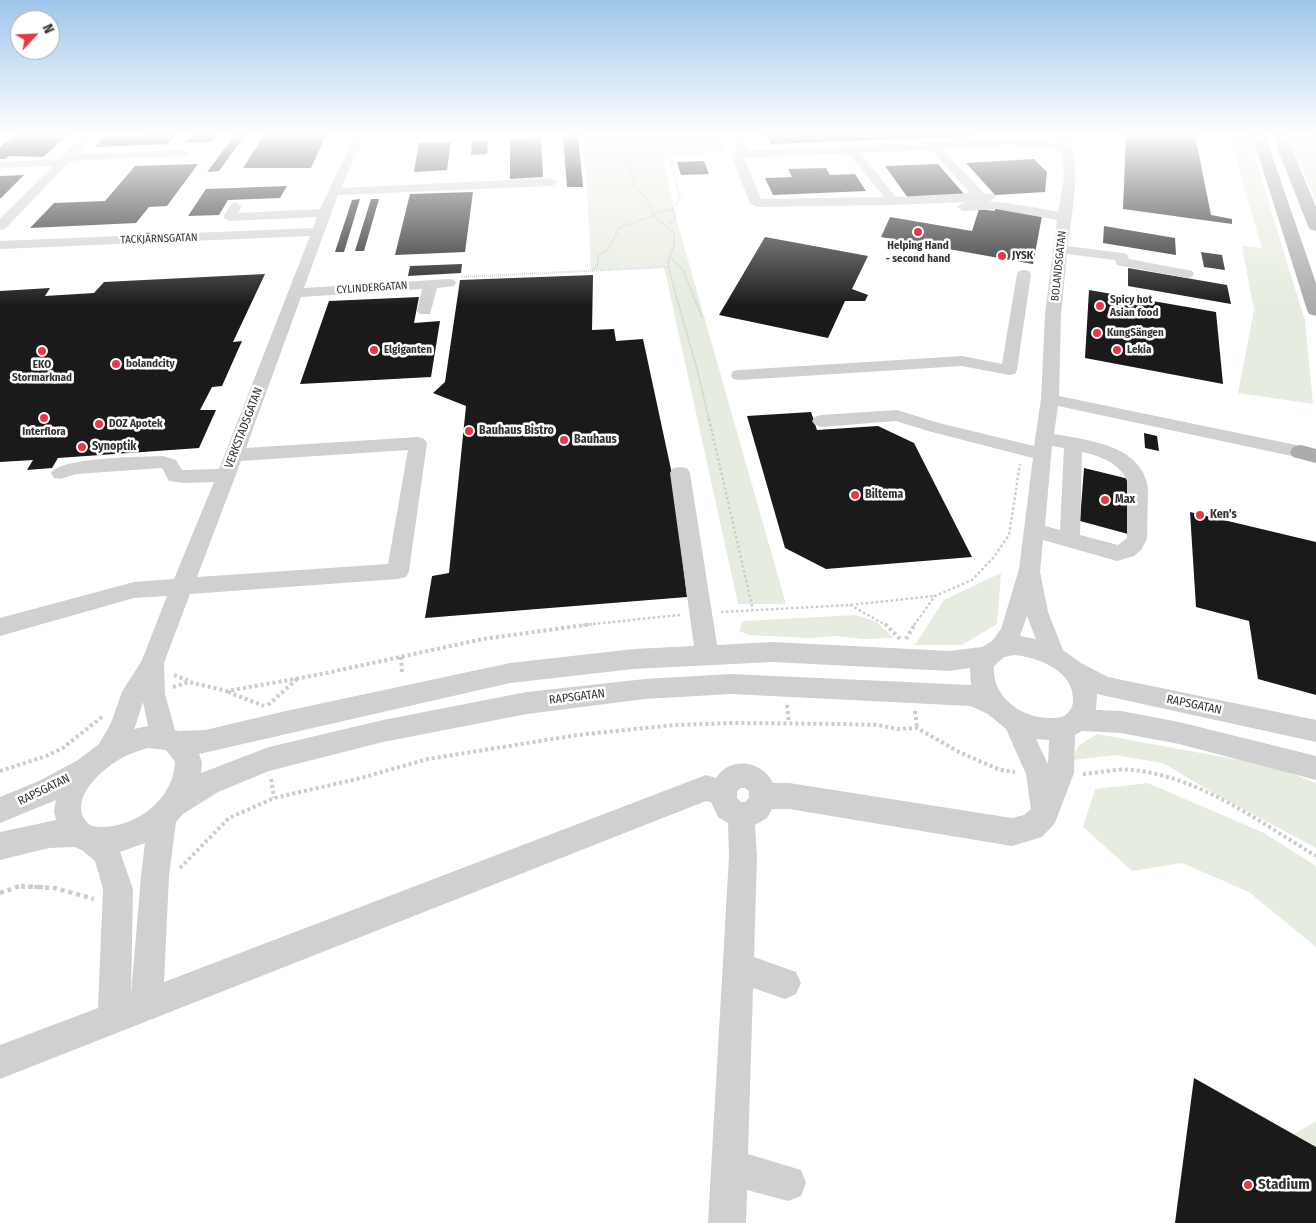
<!DOCTYPE html>
<html>
<head>
<meta charset="utf-8">
<style>
	body { margin:0 }
	#map { position:relative; width:1316px; height:1223px; overflow:hidden; background:#fff; font-family:"Fira Sans Condensed",sans-serif }
	canvas { display:block }
	.north { position:absolute; left:10px; top:10px; width:50px; height:50px; box-sizing:border-box; background:#fff; border:1px solid #adadad; border-radius:50%; rotate:65deg; font-size:14px; font-weight:700; line-height:20px; text-align:center; color:#333 }
	.north::after { content:''; display:block; margin:auto; width:18px; height:22px; background:#e63946; clip-path:polygon(50% 0,100% 100%,50% 72%,0 100%) }
</style>
</head>
<body>
<div id="map">
<canvas width="1316" height="1223"></canvas>
<div class="north">N</div>
</div>
<script>
const c = document.querySelector('canvas').getContext('2d');
c.lineJoin = 'round';
function fillPath(path, color) { c.fillStyle = color; c.fill(path, 'evenodd'); }
function trace(path, color, width, dash) { c.strokeStyle = color; c.lineWidth = width; c.lineCap = dash ? 'butt' : 'round'; c.setLineDash(dash || []); c.stroke(path); }
function drawText(font, color, halo, rows, align = 'center') {
  c.font = font + ' "Fira Sans Condensed",sans-serif'; c.lineWidth = 5; c.setLineDash([]); c.textBaseline = 'middle'; c.strokeStyle = halo; c.fillStyle = color; for (const [text, x, y, turn = 0] of rows) {
    c.save(); c.translate(x, y); c.rotate((+turn || 0) * Math.PI / 180); c.textAlign = isNaN(turn) ? turn : align; if (halo) c.strokeText(text, 0, 0); c.fillText(text, 0, 0); c.restore();
  }
}
fillPath(new Path2D(`
	M580 135H719L726 152 662 156 676 218 786 604H738L664 267 591 270 587 187Z
	M1229 135H1248L1305 321 1313 404 1238 393 1254 310 1242 246 1262 248Z
	M1287 135H1316V200Z
	M1001 573 997 624 962 645H915L944 600Z
	M855 615 875 621 894 638 864 639 836 636 808 638 749 635 739 631 743 621Z
	M1097 734 1272 766 1316 783V848L1217 795 1163 763 1115 755 1073 760 1078 746Z
	M1148 783 1264 833 1316 866V947L1249 892 1182 863 1132 871 1083 827 1095 789Z
	M1316 1121V1147L1294 1134Z`), '#e6ecdf');
fillPath(new Path2D(`
	M15 135H68L43 157 9 156 5 159H0V147Z
	M176 135 168 144 95 147 105 136Z
	M192 135H218L212 142 185 143Z
	M235 135H245L219 171 207 172Z
	M264 135H326L311 168H243Z
	M569 135H578L583 187H567L563 137H569Z
	M766 135H971L972 136 771 144Z
	M1126 135H1195L1211 215 1232 219V224L1123 209Z
	M541 137 543 177 510 179V139Z
	M472 141H488L487 154 471 155Z
	M451 142 447 170 414 172 419 143Z
	M1034 159 1047 172 1045 192 995 195 966 163Z
	M704 161 709 174 681 175 677 162Z
	M198 164 167 206 149 207 136 223 30 228 54 203 105 201 135 166Z
	M938 164 965 195 908 198 885 166Z
	M826 168 830 175 855 174 866 191 773 195 765 178 792 177 788 169Z
	M24 175 1 198H0V176Z
	M287 186 280 198 228 200 219 215 188 216 206 189Z
	M473 192 465 252 395 255 410 194Z
	M360 199 344 252H335L352 200Z
	M371 199H379L364 251H355Z
	M995 208 1042 216 1033 264 881 237 890 217 972 231 979 209 995 211Z
	M1104 226 1175 238 1176 255 1103 243Z
	M765 237 868 256 852 289 868 295 865 301H845L828 338 719 315Z
	M1201 252 1222 255 1225 270 1204 267Z
	M462 264 461 273 408 276 410 266Z
	M1128 268 1227 285 1231 304 1128 286Z
	M265 274 233 342 242 341 222 386 212 387 200 410H216L199 448 58 458 52 468 27 470 33 460 0 462V291L50 288 45 296 94 293 104 282Z
	M593 275 592 330 614 329 616 341 643 339 672 474 687 597 425 618 432 576 449 573 466 406 433 393 445 382 460 280Z
	M1089 290 1216 312 1223 384 1085 358Z
	M419 297 414 323 440 321 431 377 300 384 329 301Z
	M811 412 817 430 878 426 914 443 972 557 826 569 785 548 747 416Z
	M1144 433 1157 436 1159 451 1145 448Z
	M1084 468 1129 479 1128 534 1080 521Z
	M1190 512 1316 542V695L1258 679 1249 621 1196 607Z
	M1194 1078 1316 1147V1223H1175Z`), '#1a1a1a');
trace(new Path2D(`
	M616 135 625 152 635 187 646 198 657 219 674 233V245L668 261 670 274 697 369 709 420
	M706 135 725 138
	M654 213 673 209 680 198 670 160 673 153 723 152
	M667 224 673 222 675 216 673 209
	M670 257 683 270 702 317
	M592 270 598 266V256L609 248 619 228 655 215
	M462 277 669 267`), '#cdcdcd', 2, [1, 1]);
trace(new Path2D(`
	M709 419 753 610
	M850 605 886 625
	M721 612 849 605 935 596
	M583 625 680 615
	M914 625 935 596 972 580 993 558 1009 535 1020 464`), '#cdcdcd', 2.5, [2.5, 2.5]);
trace(new Path2D(`
	M885 624 900 639
	M906 639 915 624
	M401 657 402 673
	M174 675 189 681
	M173 687 189 682 227 691 317 675 483 639 592 624
	M228 692 264 706
	M268 705 297 679
	M787 705 789 723
	M915 711 917 728
	M0 771 46 756 63 748 103 716
	M1083 774C1099 773 1117 768 1133 770 1200 777 1260 822 1316 856
	M271 779 274 798
	M180 868 229 818 274 798 357 779 428 759 577 735 674 725 733 723 845 724 878 725 897 729 917 728 959 752 1000 770 1015 772
	M16 887H43`), '#cdcdcd', 4, [3, 3]);
trace(new Path2D(`
	M21 886 55 888 94 899
	M0 893 20 886`), '#cdcdcd', 4.5, [4, 4]);
fillPath(new Path2D(`
	M84 135H95L77 154 185 150 191 153 185 156 70 161 5 229 0 230V219L53 166 0 168V162L60 159Z
	M355 135H365L341 188 552 178 558 182 552 186 338 195 304 288 449 279 454 280 456 283 454 286 437 288 430 314H420L417 311 422 289 301 297 246 448 418 437 424 439 427 443 409 571 406 577 398 579 190 594 164 663 165 694 175 730 179 731 205 730 286 711 510 663 634 649 694 646 670 473 673 468 680 467 687 468 690 473 717 645 773 642 949 651 982 647 992 641 1001 629 1019 569 1033 458 928 431 896 421 821 427 815 425 812 421 815 417 821 415 897 410 939 423 1034 446 1041 399 1045 314 1057 220 996 209 963 211 957 207C969 193 1040 209 1058 212L1064 178 1062 150 1010 145 942 149 984 193 994 194 996 197 990 201 893 205 756 207 750 203 731 155 737 152 732 135H742L748 151 1010 139 1059 143 1056 135H1066C1084 168 1071 210 1068 246L1122 253 1127 254 1129 259 1187 270 1192 271 1194 274 1192 277 1187 278 1117 265 1115 260 1067 254 1061 314 1059 396 1301 446 1308 448 1310 452 1308 456 1301 458 1058 406 1054 434C1088 440 1142 445 1148 488L1147 539 1141 550 1134 556 1117 561 1043 540 1040 572 1048 612 1063 650 1081 663 1108 677 1316 720V742L1097 694 1096 710 1121 711 1179 722 1316 756V780L1179 744 1121 733 1082 731 1075 735 1074 773 1055 823 1042 837 1012 846 789 809H772L767 818 755 825 757 856 754 957 796 972 801 983 796 994 785 999 753 988 748 1154 801 1170 806 1183 801 1196 788 1201 747 1190 746 1223H708L729 856 728 823 718 817 711 802 706 801 0 1079V1045L98 1008 103 889 95 861 82 850 74 847 49 848 0 860V832L56 820 54 811 56 800 0 823V797L39 781 78 760 99 744 111 723 122 692 142 660 167 596 134 598 0 636V618L134 582 174 579 214 482 184 483 169 481 162 468 76 474 61 479 54 478 51 473C61 457 142 457 163 456L176 460 182 470 219 469 310 236 0 249V241L313 228 317 217 229 221 223 217 232 203 236 202 242 206 238 213 320 209ZM930 149 970 193 896 197 860 153ZM848 153 884 197 761 199 744 158ZM1052 446 1064 448 1060 530 1045 526ZM408 450 388 564 197 577 241 461ZM1082 452C1100 456 1120 463 1127 481V538L1118 545 1080 535ZM1027 616 1036 639 1020 636ZM1014 655C1038 657 1074 671 1073 700 1073 707 1070 712 1064 716 1059 718 1054 718 1049 718 1021 718 991 696 994 666L1004 657ZM773 662 949 671 970 668 971 685 731 674 645 679 527 692 383 720 269 747 201 773 202 762 199 754 510 683 634 669ZM731 694 970 706 988 714 1006 729 1026 774 1031 809 1024 815 1012 818 789 783H773C763 761 730 755 716 778L706 775 164 982 169 876 176 822 183 814 218 792 269 771 383 742 527 714 645 699ZM143 702 148 726 134 729 135 727ZM1036 739 1049 740 1048 764ZM148 748 166 750 175 762C174 795 144 821 113 826 105 827 97 828 90 825 64 803 101 769 122 758 130 753 139 751 148 748ZM741 788H745L749 791V798L745 802H741L737 798V791ZM145 843 141 876 131 995 133 889 120 852Z
	M1024 270 1029 271 1031 274 1017 370 1015 374 1009 375 962 366 739 380 733 379 731 375 733 371 739 370 962 356 1002 364 1017 274 1019 271Z`), '#d0d0d0');
fillPath(new Path2D(`
	M1252 135H1265L1316 283V316L1309 314 1307 310Z
	M1272 135H1286L1316 207V231L1310 229 1308 226Z
	M1301 445 1316 449V463L1293 457 1290 452 1293 447Z`), '#ababab');
const sky = c.createLinearGradient(0, 0, 0, 306);
sky.addColorStop(0, '#9ec6ea');
sky.addColorStop(0.44, '#fff');
sky.addColorStop(1, '#ffffff00');
c.fillStyle = sky;
c.fillRect(0, 0, 1316, 306);
for (const [x, y, r, color] of [
	[918,232,5,"#e63946"],
	[1002,256,5,"#e63946"],
	[1100,306,5,"#e63946"],
	[1097,333,5,"#e63946"],
	[374,350,5,"#e63946"],
	[1117,350,5,"#e63946"],
	[42,351,5,"#e63946"],
	[116,364,5,"#e63946"],
	[44,418,5,"#e63946"],
	[99,424,5,"#e63946"],
	[469,431,5,"#e63946"],
	[564,440,5,"#e63946"],
	[82,447,5,"#e63946"],
	[855,495,5,"#e63946"],
	[1105,500,5,"#e63946"],
	[1200,515,5,"#e63946"],
	[1248,1185,5,"#e63946"]
]) { const dot = new Path2D(); dot.arc(x, y, r, 0, 2 * Math.PI); c.fillStyle = color; c.fill(dot); trace(dot, '#fff', 2); }
drawText('11px', '#333', '#fff', [
	["TACKJÄRNSGATAN",159,239,-2],
	["BOLANDSGATAN",1059,266,-84],
	["CYLINDERGATAN",372,288,-4]
]);
drawText('bold 11px', '#333', '#fff', [
	["Helping Hand",918,246,"center"],
	["- second hand",918,259,"center"],
	["JYSK",1012,256],
	["Spicy hot",1110,300],
	["Asian food",1110,313],
	["KungSängen",1107,333],
	["Elgiganten",384,350],
	["Lekia",1127,350],
	["bolandcity",126,364],
	["EKO",42,365,"center"],
	["Stormarknad",42,378,"center"],
	["DOZ Apotek",109,424],
	["Interflora",44,432,"center"]
], 'left');
drawText('12px', '#333', '#fff', [
	["VERKSTADSGATAN",244,428,-69],
	["RAPSGATAN",577,697,-7],
	["RAPSGATAN",1194,705,12],
	["RAPSGATAN",44,790,-26]
]);
drawText('bold 12px', '#333', '#fff', [
	["Bauhaus Bistro",479,431],
	["Bauhaus",574,440],
	["Synoptik",92,447],
	["Biltema",865,495],
	["Max",1115,500],
	["Ken's",1210,515]
], 'left');
drawText('bold 15px', '#333', '#fff', [
	["Stadium",1258,1185]
], 'left');
</script>
</body>
</html>
